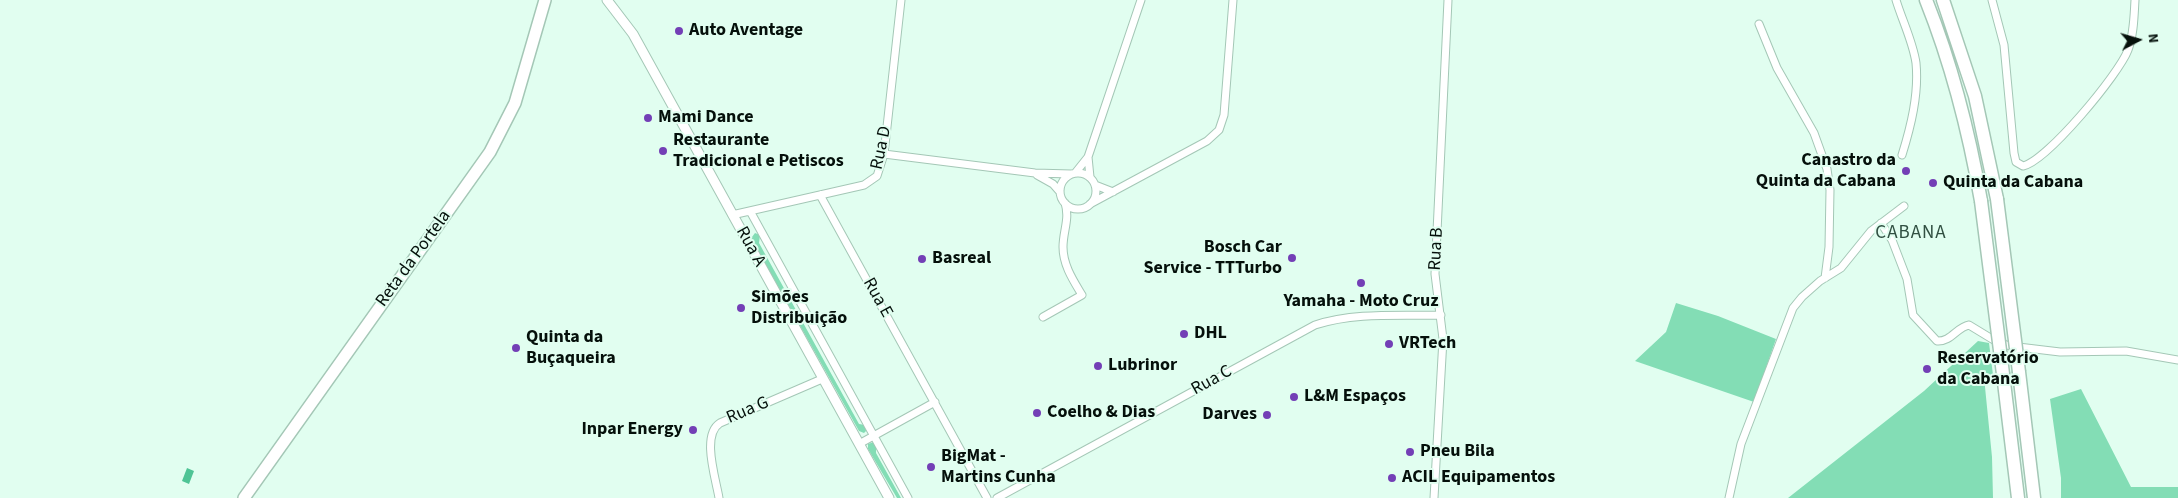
<!DOCTYPE html>
<html>
<head>
<meta charset="utf-8">
<style>
	body { margin:0 }
	#map { position:relative; width:2178px; height:498px; overflow:hidden; background:#e1fef0; font-family:"Source Sans 3",sans-serif }
	canvas { display:block }
	.north { position:absolute; left:2113px; top:15px; width:50px; height:50px; -webkit-text-stroke:4px #e1fef0; paint-order:stroke; rotate:84deg; font-size:14px; font-weight:700; line-height:20px; text-align:center; color:#05100b }
	.north::after { content:''; display:block; margin:auto; width:18px; height:22px; background:#05100b; clip-path:polygon(50% 0,100% 100%,50% 72%,0 100%) }
</style>
</head>
<body>
<div id="map">
<canvas width="2178" height="498"></canvas>
<div class="north">N</div>
</div>
<script>
const c = document.querySelector('canvas').getContext('2d');
c.lineJoin = 'round';
function fillPath(path, color) { c.fillStyle = color; c.fill(path, 'evenodd'); }
function trace(path, color, width, dash) { c.strokeStyle = color; c.lineWidth = width; c.lineCap = dash ? 'butt' : 'round'; c.setLineDash(dash || []); c.stroke(path); }
function drawText(font, color, halo, rows, align = 'center') {
  c.font = font + ' "Source Sans 3",sans-serif'; c.lineWidth = 4; c.setLineDash([]); c.textBaseline = 'middle'; c.strokeStyle = halo; c.fillStyle = color; for (const [text, x, y, turn = 0] of rows) {
    c.save(); c.translate(x, y); c.rotate((+turn || 0) * Math.PI / 180); c.textAlign = isNaN(turn) ? turn : align; if (halo) c.strokeText(text, 0, 0); c.fillText(text, 0, 0); c.restore();
  }
}
fillPath(new Path2D(`
	M755 233 760 235 759 243 859 424 865 425 866 431 864 433 859 431 752 240V237Z
	M1676 303 1718 316 1776 339 1754 402 1635 361 1666 332Z
	M1978 341 1989 343 1993 375V378L1984 377 1992 457 1993 498H1788L1924 391Z
	M2081 389 2131 487H2178V498H2061V478L2050 399Z
	M874 442 876 447V453L901 498H897L868 449V444Z`), '#83ddb5');
fillPath(new Path2D(`
	M187 468 194 471 189 484 182 481Z`), '#4ec495');
const minor = new Path2D(`
	M1896 0C1902 20 1913 42 1916 63 1919 94 1911 126 1902 155
	M1992 0 2004 45 2014 153 2016 162 2023 166C2047 161 2119 74 2128 50 2134 34 2134 16 2135 0
	M1759 24 1777 68 1814 133 1827 169 1830 190 1829 247 1825 278
	M884 154 1035 173 1071 174
	M1088 157 1090 177
	M1076 172 1088 157 1141 0
	M1060 191a18 18 0 1 1 36 0a18 18 0 1 1-36 0Z
	M1037 175 1053 184 1060 192
	M1095 185 1113 192
	M820 195 987 498
	M1090 204 1207 141 1219 130 1224 115 1233 0
	M750 211 908 498
	M732 215 864 185 877 176 884 154 901 0
	M1881 223 1892 240 1907 279 1913 315 1937 341C1951 342 1957 327 1969 325L1997 342 2010 346 2060 352 2126 351 2178 360
	M1043 317 1082 295C1073 280 1063 265 1063 247 1063 231 1070 219 1065 203
	M859 444 935 402
	M719 498C716 479 701 435 720 423L822 379
	M997 498 1315 325C1355 312 1399 316 1441 315
	M1434 498 1443 339 1435 274 1448 0
	M1729 498 1741 444 1793 308 1802 297 1820 281 1841 268 1871 231 1904 206`);
const tertiary = new Path2D(`
	M607 0 633 34 889 498`);
const primary = new Path2D(`
	M244 498 490 152 515 103 545 0`);
const motorway = new Path2D(`
	M1926 0C1952 65 1969 132 1981 201
	M1943 0 1975 96 1997 199
	M2019 372 2034 498
	M2003 374 2018 498`);
trace(minor, '#a4c7b6', 9);
trace(tertiary, '#a4c7b6', 11);
trace(primary, '#a4c7b6', 14);
trace(motorway, '#a4c7b6', 15);
trace(minor, '#fff', 7);
trace(tertiary, '#fff', 9);
trace(primary, '#fff', 11);
trace(motorway, '#fff', 12);
const motorwayBridge = new Path2D(`
	M1997 199 2019 372
	M1981 201 2003 374`);
trace(motorwayBridge, '#a4c7b6', 15, []);
trace(motorwayBridge, '#fff', 12);
for (const [x, y, r, color] of [
	[679,31,5,"#733fb6"],
	[648,118,5,"#733fb6"],
	[663,151,5,"#733fb6"],
	[1906,171,5,"#733fb6"],
	[1933,183,5,"#733fb6"],
	[1292,258,5,"#733fb6"],
	[922,259,5,"#733fb6"],
	[1361,283,5,"#733fb6"],
	[741,308,5,"#733fb6"],
	[1184,334,5,"#733fb6"],
	[1389,344,5,"#733fb6"],
	[516,348,5,"#733fb6"],
	[1098,366,5,"#733fb6"],
	[1927,369,5,"#733fb6"],
	[1294,397,5,"#733fb6"],
	[1037,413,5,"#733fb6"],
	[1267,415,5,"#733fb6"],
	[693,430,5,"#733fb6"],
	[1410,452,5,"#733fb6"],
	[931,467,5,"#733fb6"],
	[1392,478,5,"#733fb6"]
]) { const dot = new Path2D(); dot.arc(x, y, r, 0, 2 * Math.PI); c.fillStyle = color; c.fill(dot); trace(dot, '#e1fef0', 2); }
drawText('bold 18px', '#05100b', '#e1fef0', [
	["Auto Aventage",689,31],
	["Mami Dance",658,118],
	["Restaurante",673,141],
	["Tradicional e Petiscos",673,162],
	["Canastro da",1896,161,"right"],
	["Quinta da Cabana",1896,182,"right"],
	["Quinta da Cabana",1943,183],
	["Bosch Car",1282,248,"right"],
	["Service - TTTurbo",1282,269,"right"],
	["Basreal",932,259],
	["Simões",751,298],
	["Distribuição",751,319],
	["Yamaha - Moto Cruz",1361,302,"center"],
	["DHL",1194,334],
	["Quinta da",526,338],
	["Buçaqueira",526,359],
	["VRTech",1399,344],
	["Reservatório",1937,359],
	["da Cabana",1937,380],
	["Lubrinor",1108,366],
	["L&M Espaços",1304,397],
	["Coelho & Dias",1047,413],
	["Darves",1257,415,"right"],
	["Inpar Energy",683,430,"right"],
	["Pneu Bila",1420,452],
	["BigMat -",941,457],
	["Martins Cunha",941,478],
	["ACIL Equipamentos",1402,478]
], 'left');
drawText('18px', '#05100b', '#e1fef0', [
	["Rua D",882,148,-78],
	["Rua A",750,247,61],
	["Rua B",1437,249,-87],
	["Reta da Portela",414,259,-54],
	["Rua E",877,298,61],
	["Rua C",1212,381,-29],
	["Rua G",748,411,-23]
]);
c.letterSpacing = '1px';
drawText('19px', '#315042', '#e1fef0', [
	["CABANA",1911,234]
]);
c.letterSpacing = '0px';
</script>
</body>
</html>
